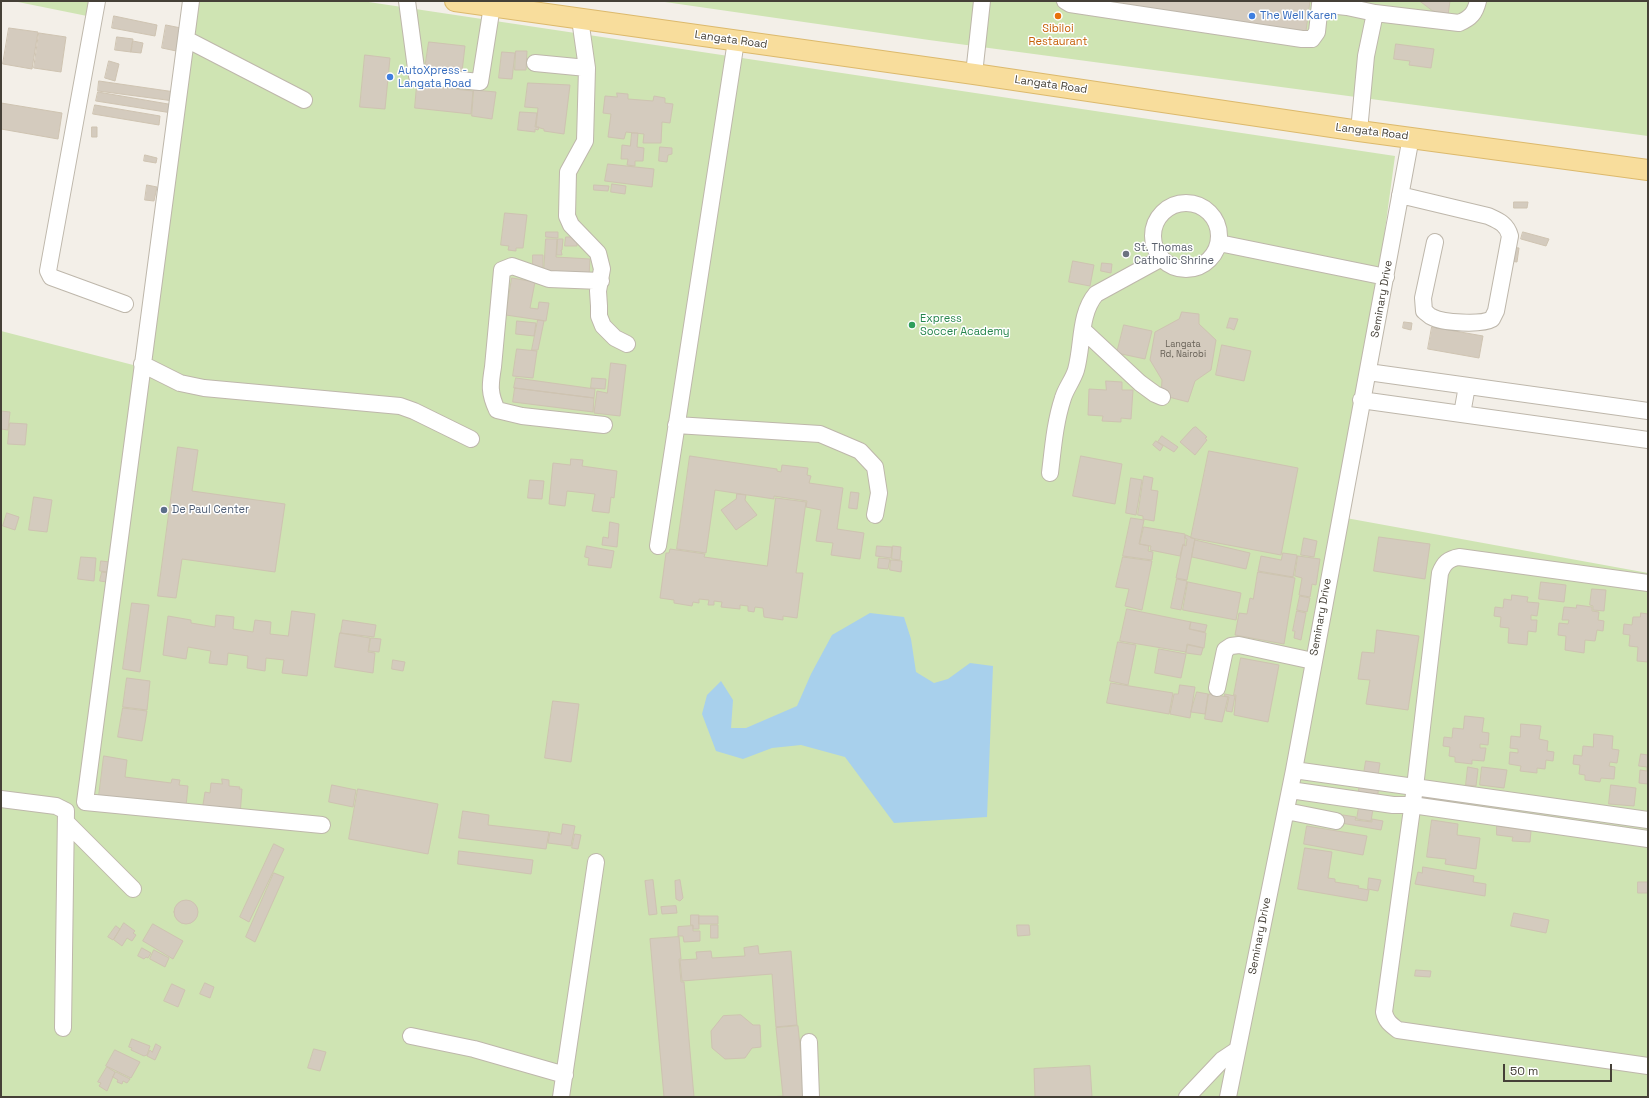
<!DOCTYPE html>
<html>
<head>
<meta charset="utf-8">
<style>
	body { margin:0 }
	#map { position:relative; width:1649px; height:1098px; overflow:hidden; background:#f3efe8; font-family:"Space Grotesk",sans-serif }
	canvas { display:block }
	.frame { position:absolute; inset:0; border:2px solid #454037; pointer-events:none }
	.scale { position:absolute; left:1503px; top:1064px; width:109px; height:18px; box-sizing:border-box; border:2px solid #454037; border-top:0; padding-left:5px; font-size:12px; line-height:14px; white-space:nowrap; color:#454037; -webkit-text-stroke:3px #fff; paint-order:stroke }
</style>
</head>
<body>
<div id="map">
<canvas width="1649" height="1098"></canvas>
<div class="frame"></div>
<div class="scale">50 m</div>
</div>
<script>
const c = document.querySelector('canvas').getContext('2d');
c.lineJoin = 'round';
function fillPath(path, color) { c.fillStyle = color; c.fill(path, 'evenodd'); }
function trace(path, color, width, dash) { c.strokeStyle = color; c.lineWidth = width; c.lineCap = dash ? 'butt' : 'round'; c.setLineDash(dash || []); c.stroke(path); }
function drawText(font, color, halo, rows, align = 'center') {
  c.font = font + ' "Space Grotesk",sans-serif'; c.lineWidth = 3; c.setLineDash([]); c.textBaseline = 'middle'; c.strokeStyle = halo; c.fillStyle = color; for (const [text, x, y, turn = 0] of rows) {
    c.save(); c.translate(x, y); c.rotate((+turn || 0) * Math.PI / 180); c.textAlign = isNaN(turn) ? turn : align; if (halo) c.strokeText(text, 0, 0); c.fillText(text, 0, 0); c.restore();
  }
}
fillPath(new Path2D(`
	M13 1H98L97 18Z
	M191 1H362L1395 156 1346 518 1648 573V1097H1V331L141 367Z
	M658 1H1648V136L929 40Z`), '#cfe4b3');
fillPath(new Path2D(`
	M870 613 904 617 911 639 916 672 934 683 948 679 970 663 993 666 987 817 894 823 845 757 801 745 772 748 743 759 716 751 702 714 707 695 721 681 733 700 731 728H746L797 706 811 674 832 635Z`), '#a8d0ec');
const building = new Path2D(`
	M1086 1H1310L1306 31Z
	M1420 1H1450L1448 15 1433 11Z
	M114 16 157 25 155 36 112 28Z
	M166 25 186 29 181 52 162 48Z
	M9 28 38 32 32 69 3 64Z
	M39 33 66 37 61 72 34 68Z
	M117 37 133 39 131 52 115 50Z
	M133 41 143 43 141 53 131 52Z
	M429 42 465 46 461 80 424 75Z
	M1396 44 1434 49 1431 68 1409 65 1410 61 1394 59Z
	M516 51H527L526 70H515Z
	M502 52 515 53 512 79 499 78Z
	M365 55 390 58 385 109 360 107Z
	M109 61 119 64 115 81 105 78Z
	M99 81 175 92 174 101 98 91Z
	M528 83 570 85 564 134 544 131V129L536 127 538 108 525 107Z
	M417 85 473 91 471 114 415 108Z
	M474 90 496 92 492 119 472 116Z
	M98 92 174 105 172 113 96 101Z
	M617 93 628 94V99L653 101 654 96 665 98V103L673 104 670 123 662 122 661 143H643L644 134 626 132 624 139 608 137 611 114 603 113 605 96 617 97Z
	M1 103 62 113 58 139 1 129Z
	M95 105 160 116 159 125 93 114Z
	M520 112 537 113 535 127H539L538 130 535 129V132L518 130Z
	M92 127H97V137H92Z
	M632 133H638L637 147 644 148 643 161H635V166L627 165 628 159H621L622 145 630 146Z
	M660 147 672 148V154L668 155 667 162 659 161Z
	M145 155 157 158 156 163 144 161Z
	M608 164 654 169 652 187 605 181Z
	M612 184 626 186 625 194 611 192Z
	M147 185 157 187 154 201 145 200Z
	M594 185 609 186 608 191 594 190Z
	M1514 202H1528L1527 208H1514Z
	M505 213 527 215 523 248H516V251L508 250 509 246 501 245Z
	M546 232H558V238L546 237Z
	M1523 232 1549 239 1546 246 1521 239Z
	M566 237H577V246H565Z
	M546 239H557L556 257 590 259 589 276 544 273Z
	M558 239H563L562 250H561L562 255H557Z
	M1511 247 1519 248 1517 262 1509 261Z
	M533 255H543V268H533Z
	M1073 261 1094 265 1090 286 1069 282Z
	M1102 263 1112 264 1111 273 1101 271Z
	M512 278 535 282 530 308 538 309 539 302 549 303 546 321 506 315Z
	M1182 312 1199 314V324L1216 340 1211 370 1195 381 1188 402 1161 395 1162 380 1150 360 1155 332 1179 319Z
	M1230 318 1238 319 1234 330 1230 328H1227Z
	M538 320 544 321 538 350H532Z
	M517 321 536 323 534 336 516 334Z
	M1404 322 1412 323 1411 330 1403 328Z
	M1124 325 1152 331 1145 359 1117 353Z
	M1432 327 1483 336 1479 358 1428 349Z
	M1222 345 1251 351 1244 381 1216 375Z
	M517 349 537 351 533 378 513 376Z
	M611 363 626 365 620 416 594 413 597 391 607 393Z
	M516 378 595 389 594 398 514 388Z
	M592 378 606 379 605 389 591 388Z
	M1106 381 1122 382V390H1133L1131 419 1121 418V422L1102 421 1103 416 1088 415 1089 389 1106 390Z
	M515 388 594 398 593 412 513 402Z
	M1 411 10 412 8 430 1 429Z
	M10 423 27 424 25 445 8 444Z
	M1196 427 1207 437 1205 438 1207 440 1195 455 1180 442 1193 428Z
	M1162 436 1178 447 1174 452 1158 442Z
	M1156 441 1163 446 1160 451 1153 445Z
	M178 447 198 450 192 491 285 504 275 572 182 559 176 598 158 596Z
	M1209 451 1298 468 1281 555 1191 538Z
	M690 456 777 469V471L781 472 782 465 808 468 807 475 811 476 809 483 843 488 837 529 864 533 860 559 831 555 833 543 816 541 821 510 806 507 807 501 774 496V499L715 490 706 553 677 549Z
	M1081 456 1122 464 1115 504 1073 496Z
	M571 459 583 460 582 466 617 471 614 498 611 497 609 513 592 511 595 494 567 491 565 506 549 504 553 463 570 465Z
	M1144 476 1153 478 1151 490 1158 491 1154 521 1143 519V516L1138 515Z
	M1131 478 1142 480 1136 515 1126 513Z
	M530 480 544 481 542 499 528 498Z
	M851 492 859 493 857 509 849 508Z
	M737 494 746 495 745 500 757 515 736 530 721 510 736 499Z
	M34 497 52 500 47 532 29 530Z
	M776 498 806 502 796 573H803L797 618 783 616V620L764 617 763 608 755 607 754 612 748 611V606L740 605V609L721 607 722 602 714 601V605H708L709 600 699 599V603L693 602 692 606 674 603V600L660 598 666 553H669L670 549 705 554 704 557 767 566Z
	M7 513 19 517 15 530 3 526Z
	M1131 518 1144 520 1139 544 1149 546 1148 551 1153 552 1152 560 1123 556Z
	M610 522 619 524 617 547 602 545 603 537 608 538Z
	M1144 527 1185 534V545L1183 544 1180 556 1150 550 1151 546 1140 544Z
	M1186 535 1195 539 1187 580 1176 578 1183 545 1186 546 1187 539 1185 538Z
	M1379 537 1430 544 1425 579 1374 571Z
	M1304 538 1317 541 1314 557 1301 555Z
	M1195 540 1250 553 1246 569 1192 557Z
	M587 546 614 551 611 568 588 565 589 558 585 557Z
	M877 546 892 547 891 558 876 556Z
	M893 546 901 547 900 560 892 559Z
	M1283 553 1297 555 1293 577 1258 571 1261 556 1281 560Z
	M1298 556 1320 559 1316 585 1312 584 1310 597 1299 595 1302 578 1295 576Z
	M81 557 96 558 94 581 78 579Z
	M1123 557 1152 561 1142 610 1125 606 1129 589 1116 587Z
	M879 558 890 559 888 569 878 568Z
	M891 560 902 561 901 572 890 570Z
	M101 561 110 562 108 572 100 571Z
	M102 572 108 573 107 582 100 581Z
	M1258 572 1295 578 1284 644 1235 635 1239 613 1247 614 1250 598 1253 599Z
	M1177 579 1187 581 1181 610 1171 608Z
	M1188 582 1241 593 1236 620 1183 610Z
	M1541 582 1566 585 1564 602 1539 599Z
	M1592 589 1606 590 1604 611 1593 610V606L1590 605Z
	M1512 595 1528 597 1527 602 1539 603 1537 616 1531 615V620H1537L1536 632 1528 631 1527 645 1508 643 1509 628 1500 627 1501 617 1494 616 1495 607 1503 608 1504 599 1511 600Z
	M1300 596 1310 598 1307 612 1297 610Z
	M132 603 149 605 140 672 123 669Z
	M1577 605 1592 607V611L1599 612 1598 620 1604 621 1603 631 1597 630 1595 641 1585 640 1584 653 1565 650 1566 636 1558 635 1559 623 1568 624 1569 620H1562L1564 607 1576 608Z
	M1127 609 1191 622 1189 629 1206 633 1204 648 1187 644 1186 652 1120 641Z
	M292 611 315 614 307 676 282 673 284 660 266 658 265 671 247 668 248 656 228 653 227 665 209 663 211 651 188 647 186 659 163 655 168 616 191 620V623L215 627 216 615 234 617 233 629 253 632 255 620 271 622 270 634 288 636Z
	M1297 611 1306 613 1301 640 1294 638 1295 631H1293Z
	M1641 613 1648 614V662L1637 661 1638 647 1629 646 1630 635 1623 634 1624 624 1632 625 1633 617H1640Z
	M343 620 376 625 374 637 341 633Z
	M1191 622 1207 625 1205 632 1190 629Z
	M1377 630 1419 636 1408 710 1366 704 1370 680 1358 679 1362 652 1374 653Z
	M340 633 370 638 368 652 375 653 373 673 335 667Z
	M371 638 381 639 379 652 369 651Z
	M1118 642 1136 645 1128 685 1110 681Z
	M1188 645 1203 648 1201 655 1186 653Z
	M1159 649 1186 654 1181 678 1155 673Z
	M1241 658 1279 665 1268 722 1234 715 1236 695H1234Z
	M393 660 405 662 403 671 392 669Z
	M127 678 150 681 147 710 123 707Z
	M1111 683 1173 693 1169 714 1107 703Z
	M1180 685 1195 687 1190 718 1170 714 1174 694H1178Z
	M1197 692 1208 694 1205 714 1191 712Z
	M1209 694 1228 697 1222 722 1205 719Z
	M1225 694 1235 696 1232 712 1226 711 1229 697 1225 696Z
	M553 701 579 704 571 762 545 758Z
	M123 708 147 711 142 741 118 737Z
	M1465 716 1484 718 1482 732 1489 733 1488 745 1480 744V748H1486L1484 761 1472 760V764L1455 762V757L1449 756 1450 747 1443 746 1444 737 1452 738 1453 728 1463 729Z
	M1521 724 1541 726 1539 739 1548 741 1547 751 1554 752 1553 761 1546 760 1545 769 1537 768V773L1520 771 1521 766 1509 764 1510 752 1518 753V749L1510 748 1511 736 1520 737Z
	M1594 734 1613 736 1612 749 1619 750 1617 763 1610 762 1609 766 1615 767 1614 779 1601 778 1600 782 1585 780V775L1579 774 1580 765 1573 764 1574 755 1582 756 1583 746 1593 747Z
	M1641 754 1648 755V784L1639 783 1640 770 1647 771V767L1639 766Z
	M104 756 127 760 125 777 171 783 172 779 180 780 179 785 188 786 186 806 99 796Z
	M1366 761 1380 763 1377 782 1363 780Z
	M1468 767 1478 769 1476 786 1466 785Z
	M1482 767 1507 770 1504 788 1480 785Z
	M222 779 229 780V786L240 787 239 789H242L240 815 202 811 205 792 210 793 211 783 222 784Z
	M1360 783 1379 786 1377 799 1358 797Z
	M332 785 356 790 353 807 329 802Z
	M1611 785 1636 788 1634 806 1609 804Z
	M358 789 438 804 428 854 349 839Z
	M1360 801 1374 803 1371 821 1357 819Z
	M463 811 489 815 488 825 549 832 546 849 459 838Z
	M1343 815 1356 817 1355 820 1372 822V819L1383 821 1381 830 1341 823Z
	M1432 820 1458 824 1457 835 1480 838 1476 869 1445 864 1446 859 1427 857Z
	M563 824 575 826 571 846 548 843 550 832 561 834Z
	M1307 826 1367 836 1363 855 1304 844Z
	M1497 826 1531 831 1530 842 1512 841 1513 837 1497 835Z
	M575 834 581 835 578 849 572 848Z
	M274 844 284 849 249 922 240 917Z
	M1305 848 1332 852 1328 878 1335 879V882L1359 886 1358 888 1369 890 1367 901 1298 889Z
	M459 851 533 860 531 874 458 864Z
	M1423 867 1474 876 1473 882 1486 884 1485 896 1415 884 1418 872 1422 873Z
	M274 873 284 877 255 942 246 937Z
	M1369 878 1381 880 1378 891 1368 889Z
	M653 880 657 914 649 915 645 881Z
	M680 880 683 898 680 901 676 899 675 881Z
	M1638 882H1648V893H1638Z
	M174 912a12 12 0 1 1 24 0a12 12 0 1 1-24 0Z
	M676 906 677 913 662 914 661 907Z
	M1514 913 1549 920 1546 933 1511 926Z
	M691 915H699V929H693V925H691Z
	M699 916H718V924H699Z
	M124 923 135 931 133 933 136 935 132 941 127 938 122 946 114 940Z
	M153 924 183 941 173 959 143 941Z
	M711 925H718V938H711Z
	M1017 925H1029L1030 935 1018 936Z
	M116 926 120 929 113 940 108 937Z
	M693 926V931H700V941L684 942 683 936H678V927Z
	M679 937 681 959H679L681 982H684L694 1097H664L650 939Z
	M758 946 759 954 791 951 797 1025 776 1027 772 974 682 981 680 960 697 959 696 952 711 951 712 958 745 956 744 948Z
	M142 948 151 953 148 958 146 957 144 959 138 956Z
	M154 950 169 958 165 967 150 959Z
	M1416 970 1431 971 1430 977 1415 976Z
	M205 983 214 987 210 998 200 994Z
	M172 984 185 990 178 1007 164 1001Z
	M741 1015 753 1025H760L761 1047 752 1048 745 1058 725 1059 712 1048 711 1031 723 1016Z
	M798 1026 805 1097H770L783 1096 776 1028Z
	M132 1039 150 1046 147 1055 144 1056 131 1050 132 1048 129 1047Z
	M156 1044 161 1047 155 1060 147 1056 150 1050 152 1052Z
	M314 1049 326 1052 320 1071 308 1068Z
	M115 1050 140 1062 131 1078 106 1066Z
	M1090 1066 1092 1097H1035L1034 1069Z
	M107 1067 115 1072 107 1091 99 1086 101 1083 98 1082Z
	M116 1072 130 1079 127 1083 123 1081 122 1084 117 1082 118 1080 113 1077Z`);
fillPath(building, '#d4cbbe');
trace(building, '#cec3b1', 1);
const minor = new Path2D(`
	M97 1 48 271 51 277 125 304
	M191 1 85 802 322 825
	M407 1 417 76 480 82 492 6
	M1065 1 1070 4 1302 39H1312L1317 32 1320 4 1347 7 1375 13 1366 56 1359 131
	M1375 13 1459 23C1471 18 1475 13 1478 1
	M580 19 587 68 585 141 568 172 567 216 571 225 598 253 602 269 598 291 599 306V316L603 326 615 338 627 344
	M186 39 304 100
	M535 63 587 68
	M974 74 982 1
	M1400 195 1488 216C1499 221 1507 224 1510 236L1496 311 1492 319C1482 325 1442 323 1432 317 1429 316 1427 313 1424 311L1423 298 1435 242
	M1153 236a33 33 0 1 1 66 0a33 33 0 1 1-66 0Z
	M1219 243 1386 277
	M601 281 549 279 512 266 502 270 493 367C490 385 489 393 497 410L522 416 604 425
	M1083 330 1140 383 1155 394 1162 397
	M142 364 180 383 204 388 400 406 414 411 471 439
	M1368 372 1648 411
	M1361 400 1648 440
	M1462 414 1467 386
	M676 425 820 434 860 451 875 467 879 493 875 515
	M1050 473C1053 448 1055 422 1063 398 1066 388 1073 380 1076 370 1083 345 1079 314 1096 294L1160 259
	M658 546 736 41
	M1648 583 1459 557C1448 559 1444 563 1440 573L1415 787 1384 1012C1386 1021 1390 1024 1398 1030L1648 1066
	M1217 688 1225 650 1231 646 1239 645 1313 661
	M1294 770 1648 820
	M1290 790 1393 805H1412L1648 839
	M1 799 56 806 66 811 63 1028
	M1286 811 1336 821
	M67 823 133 889
	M411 1036 474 1049 565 1075
	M809 1042 811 1097
	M561 1097 596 862
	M1187 1097 1222 1060 1237 1050
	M1228 1097 1294 770 1411 137`);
const major = new Path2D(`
	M455 1 974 74 1359 131 1648 170`);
trace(minor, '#beb7ab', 18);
trace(major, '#dcb96c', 22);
trace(minor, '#fff', 16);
trace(major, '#f8dd9c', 20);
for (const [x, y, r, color] of [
	[1058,16,4,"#e8710a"],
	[1252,16,4,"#3f7fe0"],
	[390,77,4,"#3f7fe0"],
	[1126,254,4,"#6b7280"],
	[912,325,4,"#2e9e5b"],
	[164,510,4,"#5c6f8a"]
]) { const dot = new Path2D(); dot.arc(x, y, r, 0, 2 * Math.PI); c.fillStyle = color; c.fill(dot); trace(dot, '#fff', 1.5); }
drawText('9px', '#696359', null, [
	["Langata",1183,345],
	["Rd, Nairobi",1183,355]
]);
drawText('11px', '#366cbe', '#fff', [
	["The Well Karen",1260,16],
	["AutoXpress -",398,71],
	["Langata Road",398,84]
], 'left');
drawText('11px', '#c56008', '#fff', [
	["Sibiloi",1058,29],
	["Restaurant",1058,42]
]);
drawText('11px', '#454037', '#fff', [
	["Langata Road",731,40,8],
	["Langata Road",1051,85,8],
	["Langata Road",1372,132,7],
	["Seminary Drive",1382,299,-80],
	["Seminary Drive",1321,617,-80],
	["Seminary Drive",1260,936,-79]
]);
drawText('11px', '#5b616d', '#fff', [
	["St. Thomas",1134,248],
	["Catholic Shrine",1134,261]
], 'left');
drawText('11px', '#27864d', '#fff', [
	["Express",920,319],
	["Soccer Academy",920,332]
], 'left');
drawText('11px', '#4e5e75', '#fff', [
	["De Paul Center",172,510]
], 'left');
</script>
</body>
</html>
